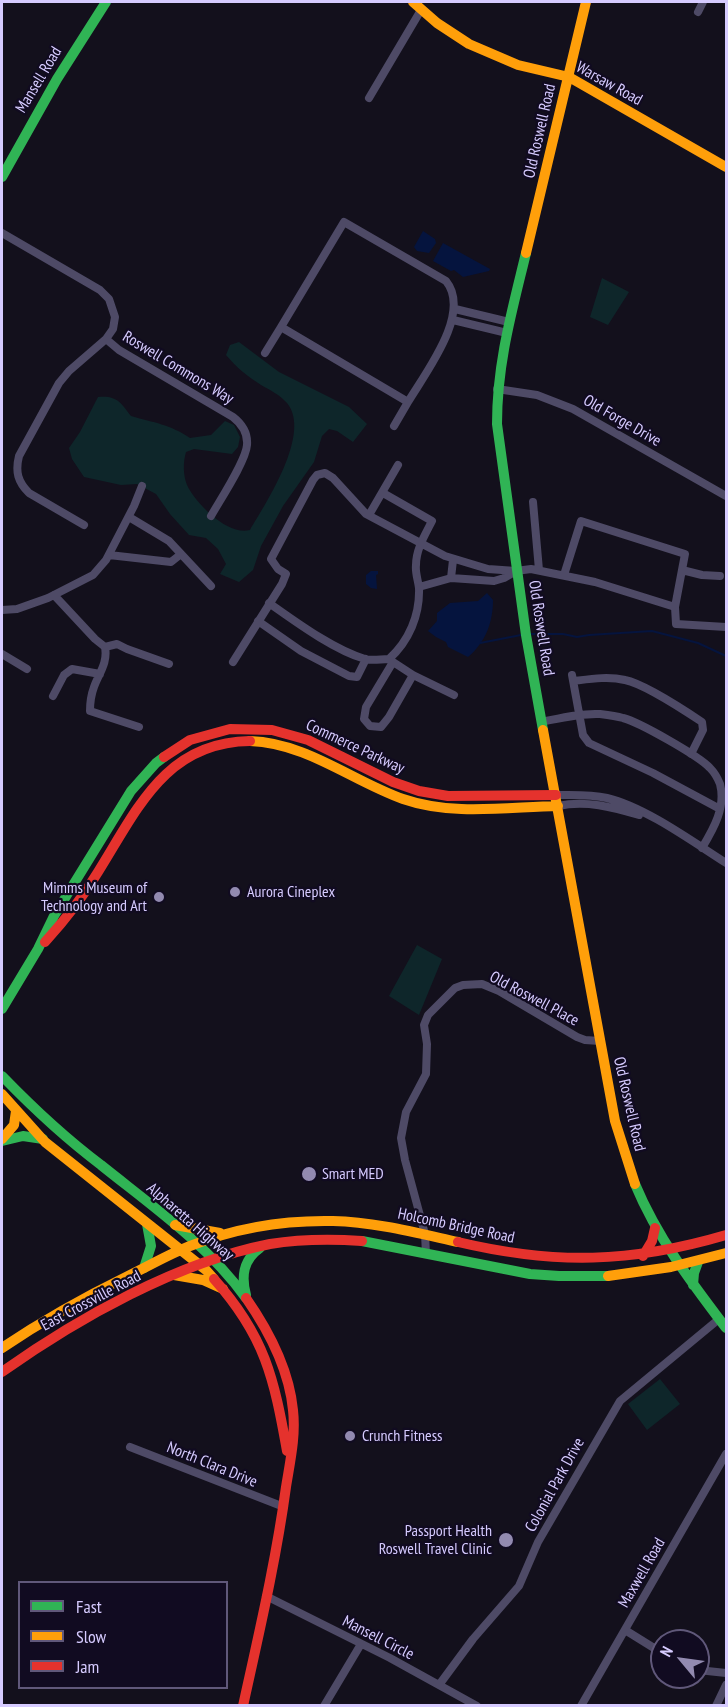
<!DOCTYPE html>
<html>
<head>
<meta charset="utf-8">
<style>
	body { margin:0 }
	#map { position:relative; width:728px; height:1707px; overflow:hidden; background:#13101c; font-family:"PT Sans Narrow",sans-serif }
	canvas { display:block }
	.frame { position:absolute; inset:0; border:3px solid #d6cbff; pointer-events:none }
	.legend { position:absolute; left:18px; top:1581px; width:210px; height:108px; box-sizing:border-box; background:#110b21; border:2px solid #60587a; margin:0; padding:8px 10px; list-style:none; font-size:18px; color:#d6cbff }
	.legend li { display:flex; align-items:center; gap:12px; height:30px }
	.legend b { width:30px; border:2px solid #60587a }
	.north { position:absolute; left:650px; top:1629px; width:60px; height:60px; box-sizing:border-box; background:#110b21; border:2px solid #60587a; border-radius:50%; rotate:299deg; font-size:16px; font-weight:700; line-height:24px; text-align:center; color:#d6cbff }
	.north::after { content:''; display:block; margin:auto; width:21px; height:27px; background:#928ab0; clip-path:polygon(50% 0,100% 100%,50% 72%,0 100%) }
</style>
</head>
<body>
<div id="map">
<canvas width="728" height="1707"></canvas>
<div class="frame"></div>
<ul class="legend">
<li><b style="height:8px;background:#30b455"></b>Fast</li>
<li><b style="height:8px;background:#ff9f0a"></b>Slow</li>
<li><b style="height:8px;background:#e5322d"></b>Jam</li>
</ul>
<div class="north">N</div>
</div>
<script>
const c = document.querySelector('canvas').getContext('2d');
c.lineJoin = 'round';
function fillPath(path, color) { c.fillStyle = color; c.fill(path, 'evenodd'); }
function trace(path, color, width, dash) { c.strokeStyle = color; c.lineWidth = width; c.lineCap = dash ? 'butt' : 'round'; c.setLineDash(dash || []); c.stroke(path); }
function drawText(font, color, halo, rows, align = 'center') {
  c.font = font + ' "PT Sans Narrow",sans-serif'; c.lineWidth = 4.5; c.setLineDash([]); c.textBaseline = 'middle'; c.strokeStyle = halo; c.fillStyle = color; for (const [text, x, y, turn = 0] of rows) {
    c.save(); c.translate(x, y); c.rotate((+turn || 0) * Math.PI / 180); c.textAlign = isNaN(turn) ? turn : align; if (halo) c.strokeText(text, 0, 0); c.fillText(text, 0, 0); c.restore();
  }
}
fillPath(new Path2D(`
	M602 278 629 292 608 325 590 317Z
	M239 342 279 372 349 407 367 424 353 442 337 431 329 429 322 436 314 462 283 506 261 546 253 570 239 582 220 574 226 564 218 549 206 538 189 535 170 514 156 494 137 484 121 485 84 477 72 459 69 448 80 432 98 397C117 395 121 403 131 416 155 423 169 424 190 438L211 435 225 421 234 425 240 437 238 447 232 454 194 449 186 452C183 462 183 475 187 485 196 504 228 536 250 530 266 503 312 433 287 403 280 395 270 390 261 385 247 376 236 367 226 355L230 345Z
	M417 945 442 959 419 1015 389 996Z
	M660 1379 680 1404 647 1430 628 1404Z`), '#0e262a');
fillPath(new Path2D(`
	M423 231 435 239 436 243 429 253 417 251 414 247Z
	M443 243 490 269 489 271 463 277 454 270 451 271 433 261Z
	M371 571H378V574L376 575 377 589 371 588 366 584V575Z
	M487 593 493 600C493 622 486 642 468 657L448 647 446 642 436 637 428 631 437 621V613L450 603 478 601Z`), '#05143e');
trace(new Path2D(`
	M530 634H563L577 637 589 635 652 631 698 643 726 656
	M480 643 521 635`), '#05143e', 2);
trace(new Path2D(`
	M698 12 703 2
	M369 98 421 10
	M344 222 446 281C472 313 426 372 408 402L281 327Z
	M2 233 100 290 109 299 115 317 113 329 106 339 69 371 59 383 19 456C15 472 18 482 29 493L84 525
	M455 309 509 322
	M453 320 507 333
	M106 339 119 350 233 417C242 424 248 433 247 445 246 461 220 500 211 516
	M265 353 281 327
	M497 389 537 395 573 409 726 496
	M394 426 408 402
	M533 502 539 570
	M369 515 398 465
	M129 517 169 541 211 586
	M109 555 171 562 181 554
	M682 570 702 575 720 576
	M564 575 581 521 685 554 675 607 676 624 726 627
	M451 578 453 560
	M419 587 451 578 494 581 504 578 516 571 531 569 595 582 675 607
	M54 595 95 639 105 647C108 663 99 673 94 687 91 695 90 703 90 711L139 727
	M269 603C296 622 334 650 365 659 372 661 381 659 389 659 409 641 420 615 419 588 418 580 415 572 416 565 416 549 425 535 432 521L383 493
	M2 610 17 609 48 598 93 575 106 560 134 506 142 486
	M258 621 301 651 349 676 357 677 366 659
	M105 647 117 644 127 649 169 664
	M2 654 27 669
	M390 660 413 675 454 695
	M233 662 282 584 286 574 278 569 271 559 313 480 317 475 325 473 333 478 366 514 445 556 488 569 516 571
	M393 662 366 707 364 719 370 726 381 727 389 717 413 675
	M572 675 583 735 589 743 653 773 720 809
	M574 681C590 679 608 676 625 680 645 684 684 710 702 722L703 730 691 754
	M53 696 64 675 72 669 100 674
	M541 722C561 718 581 713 600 714 608 715 616 716 623 718 639 722 699 756 710 768 714 772 718 779 720 784 726 807 714 828 702 848
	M556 795C573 795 590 794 607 798 645 807 693 842 726 863
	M558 806C586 800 612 807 639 815
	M426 1254 425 1234 405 1160 401 1138 406 1112 426 1074 427 1044 424 1025 428 1015 455 988 463 985 482 984 499 991 577 1037 585 1040 600 1041
	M130 1447 284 1507
	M266 1596 390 1658 477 1706
	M625 1630 662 1653
	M698 1670 726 1673
	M439 1685 473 1639 519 1586 538 1542 620 1401 719 1319
	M324 1706 361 1644
	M581 1706 726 1454
	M716 1706 726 1685`), '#4e4a66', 8);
trace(new Path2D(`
	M2 177 57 79 106 2
	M526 253C512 311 497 363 497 424L526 635 543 730
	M2 1009 38 949 54 916 131 791 156 763 164 757
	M2 1076C33 1108 65 1138 101 1165 152 1206 207 1244 246 1298
	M2 1141 23 1136 43 1139
	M635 1184C657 1237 691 1282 726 1328
	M362 1241 530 1274 559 1276H608
	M144 1268 151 1246 147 1224
	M693 1285 694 1273 698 1262
	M246 1295C241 1276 243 1260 260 1248`), '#30b455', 10);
trace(new Path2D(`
	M413 2 437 23 469 44 518 65 569 77 726 167
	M526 253 586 2
	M543 730 615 1121 635 1184
	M250 741C307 743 352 781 403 799 452 816 507 807 558 806
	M2 1094 45 1142 206 1270 214 1279
	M2 1139 14 1125 16 1111
	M175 1225 220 1233
	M174 1275 203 1280 223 1289
	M608 1276 671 1267 726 1253
	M2 1348C42 1321 85 1297 128 1276 149 1266 169 1254 190 1246 235 1228 284 1220 333 1221 375 1222 417 1233 458 1242`), '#ff9f0a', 10);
trace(new Path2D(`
	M164 757 190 740 230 729 272 730 308 740 393 782 419 791 448 796 556 795
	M45 942C65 920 83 897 98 872 137 810 165 742 250 741
	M458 1242C555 1265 631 1263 726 1235
	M643 1256 652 1241 655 1228
	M214 1279C265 1336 274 1378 287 1451
	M2 1372C78 1318 178 1262 270 1244 301 1239 332 1239 362 1241
	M243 1706C259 1633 276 1561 286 1487 290 1462 296 1436 293 1410 289 1369 269 1331 246 1298`), '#e5322d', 10);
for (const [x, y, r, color] of [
	[235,892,6,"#928ab0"],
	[159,897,6,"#928ab0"],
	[309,1174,8,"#928ab0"],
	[350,1436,6,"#928ab0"],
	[506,1540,8,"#928ab0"]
]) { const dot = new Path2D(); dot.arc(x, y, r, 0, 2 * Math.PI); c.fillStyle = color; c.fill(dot); trace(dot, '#110b21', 2); }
drawText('16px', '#d6cbff', '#110b21', [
	["Mansell Road",39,80,-59],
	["Warsaw Road",609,84,29],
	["Old Roswell Road",540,131,-77],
	["Roswell Commons Way",178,368,31],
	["Old Forge Drive",622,421,30],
	["Old Roswell Road",541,628,81],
	["Commerce Parkway",355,747,25],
	["Old Roswell Place",534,999,28],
	["Old Roswell Road",629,1104,77],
	["Alpharetta Highway",190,1222,41],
	["Holcomb Bridge Road",456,1226,12],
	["East Crossville Road",91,1301,-28],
	["North Clara Drive",212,1465,22],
	["Colonial Park Drive",555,1485,-61],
	["Maxwell Road",642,1573,-60],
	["Mansell Circle",378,1638,27]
]);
drawText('16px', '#d6cbff', '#110b21', [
	["Mimms Museum of",147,888,"right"],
	["Technology and Art",147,906,"right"],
	["Aurora Cineplex",247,892],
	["Smart MED",322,1174],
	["Crunch Fitness",362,1436],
	["Passport Health",492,1531,"right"],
	["Roswell Travel Clinic",492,1549,"right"]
], 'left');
</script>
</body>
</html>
